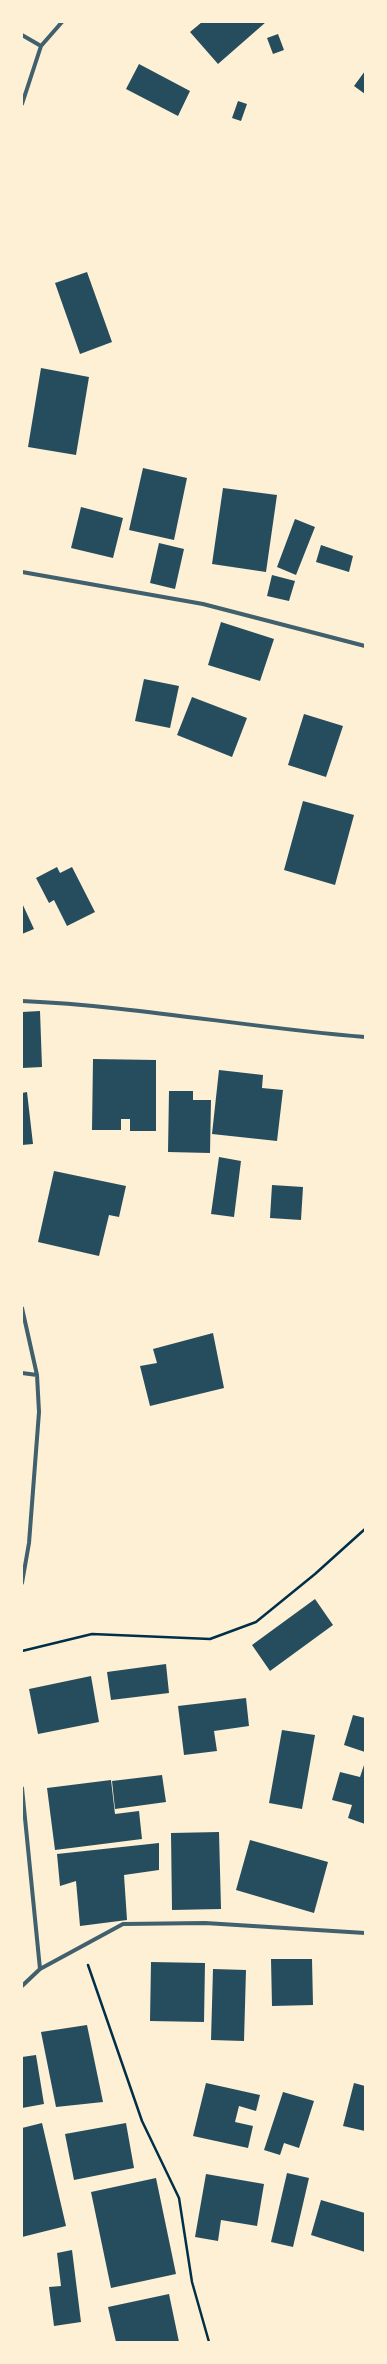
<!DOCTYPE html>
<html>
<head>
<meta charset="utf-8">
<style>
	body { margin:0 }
	#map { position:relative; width:387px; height:2364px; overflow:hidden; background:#fdf0d5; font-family:"Source Sans 3",sans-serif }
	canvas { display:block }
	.frame { position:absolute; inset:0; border:23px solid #fdf0d5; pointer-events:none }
</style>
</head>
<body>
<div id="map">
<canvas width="387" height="2364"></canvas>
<div class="frame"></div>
</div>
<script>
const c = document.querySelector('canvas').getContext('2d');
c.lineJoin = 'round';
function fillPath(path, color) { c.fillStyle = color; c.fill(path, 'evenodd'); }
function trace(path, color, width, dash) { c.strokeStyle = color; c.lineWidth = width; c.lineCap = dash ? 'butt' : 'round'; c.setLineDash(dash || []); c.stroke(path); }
fillPath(new Path2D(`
	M202 22H266L218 64 190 32Z
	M278 34 284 50 273 54 267 38Z
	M139 64 190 91 178 116 126 89Z
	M365 71V94L354 86Z
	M238 101 247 104 241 121 232 118Z
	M87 272 112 342 80 354 55 283Z
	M41 368 89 377 76 455 28 447Z
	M143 468 187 478 174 540 129 530Z
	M223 488 277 495 266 572 212 564Z
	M81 507 123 518 113 558 71 548Z
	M295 519 315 527 296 575 277 567Z
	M159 543 184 549 175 589 150 583Z
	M321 545 353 556 349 572 316 562Z
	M272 575 295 581 289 601 267 596Z
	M221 622 274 639 260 681 208 665Z
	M144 679 179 686 170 728 135 721Z
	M192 697 247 718 232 757 177 735Z
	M304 714 343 726 326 777 288 765Z
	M303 801 354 815 335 885 284 870Z
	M57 867 60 873 72 867 95 912 67 926 54 900 49 903 36 878Z
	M22 903 34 929 22 934Z
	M40 1011 42 1067 22 1068V1012Z
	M93 1059 156 1060V1131H130V1119H121V1130H92Z
	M219 1070 263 1075 262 1088 283 1090 277 1141 212 1134Z
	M169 1091H193V1100H211L210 1153 168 1152Z
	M27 1092 33 1144 22 1145V1093Z
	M219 1157 241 1161 234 1217 211 1214Z
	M54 1171 126 1186 119 1217 109 1215 99 1256 38 1242Z
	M272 1185 303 1187 301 1220 270 1218Z
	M213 1333 224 1388 150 1406 140 1366 157 1363 153 1349Z
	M315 1599 333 1625 270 1671 252 1645Z
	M166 1664 169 1693 111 1700 107 1672Z
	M91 1676 99 1722 38 1734 29 1689Z
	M246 1698 249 1726 214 1731 217 1751 184 1755 178 1706Z
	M353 1715 365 1718V1752L344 1745Z
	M282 1730 315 1735 302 1809 269 1803Z
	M365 1762V1824L348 1818 352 1805 332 1800 340 1772 360 1777Z
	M162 1775 166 1802 115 1809 112 1781Z
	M111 1780 115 1814 139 1811 142 1839 55 1850 47 1788Z
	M219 1832 221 1909 172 1910 171 1833Z
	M250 1840 328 1862 314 1913 236 1890Z
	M159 1843V1870L124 1875 127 1920 80 1926 76 1881 60 1886 57 1854Z
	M271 1959H312L313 2005 272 2006Z
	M151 1962 205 1963 204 2022 150 2021Z
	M213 1969 246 1970 244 2041 211 2040Z
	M87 2025 103 2102 56 2107 41 2032Z
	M36 2055 44 2104 22 2108V2057Z
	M206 2083 260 2095 256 2111 239 2106 235 2122 253 2126 248 2148 193 2136Z
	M354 2083 365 2086V2131L343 2126Z
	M283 2092 314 2101 299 2148 284 2143 280 2155 264 2150Z
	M42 2123 66 2226 22 2237V2128Z
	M126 2123 134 2168 74 2180 65 2134Z
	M287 2173 309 2178 293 2247 271 2242Z
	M206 2174 264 2184 257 2226 221 2220 218 2241 195 2237Z
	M156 2178 176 2274 111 2288 91 2192Z
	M321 2200 365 2213V2252L311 2235Z
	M72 2250 81 2322 54 2326 49 2287 61 2286 57 2253Z
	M169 2294 179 2342H116L108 2307Z`), '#264d5e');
trace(new Path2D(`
	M22 1651 92 1634 210 1639 256 1622 315 1574 365 1529
	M88 1965 142 2121 179 2198 192 2282 209 2342`), '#003049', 2.5);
trace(new Path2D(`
	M22 35 41 46
	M22 104 41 46 62 22
	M22 572 203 604 365 646
	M22 1001C137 1006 250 1028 365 1037
	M22 1308 37 1375 39 1412 29 1543 22 1583
	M22 1373 37 1375
	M22 1788 40 1969
	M22 1986 40 1969 123 1924 205 1923 365 1933`), '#3f606c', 4);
</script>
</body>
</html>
